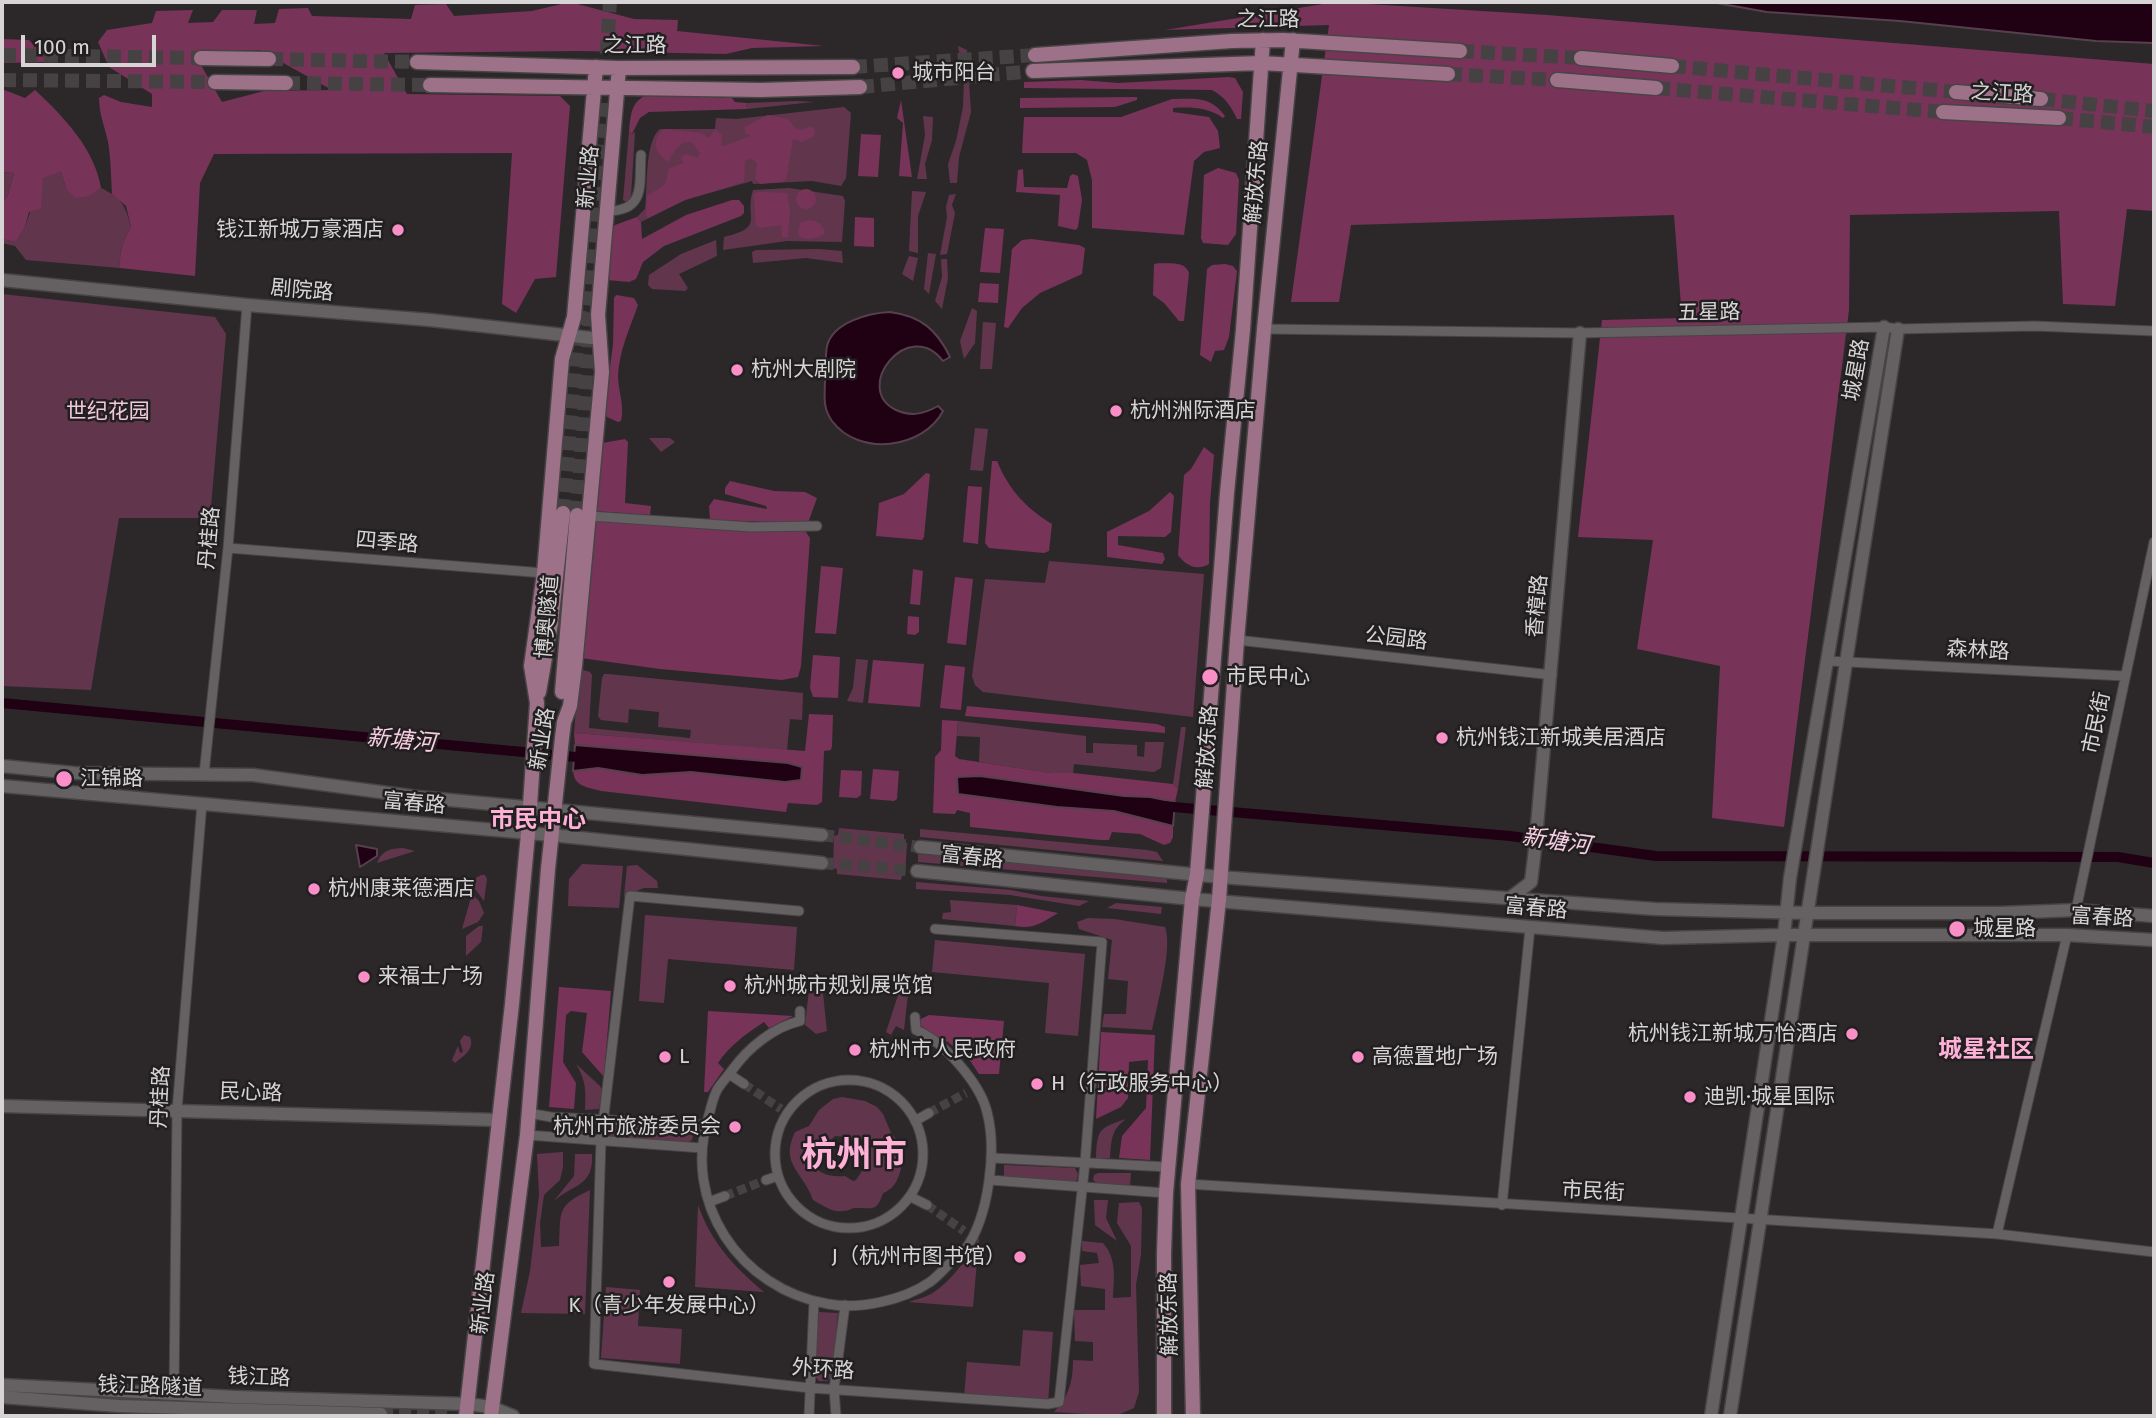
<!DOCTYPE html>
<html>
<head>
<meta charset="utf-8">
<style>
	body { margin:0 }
	#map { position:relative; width:2156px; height:1418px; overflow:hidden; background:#2c282a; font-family:"Fira Sans",sans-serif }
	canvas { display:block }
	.frame { position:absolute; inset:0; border:4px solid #d7d4d5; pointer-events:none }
	.scale { position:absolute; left:21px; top:35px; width:135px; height:32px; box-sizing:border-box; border:4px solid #d7d4d5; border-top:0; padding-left:9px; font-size:21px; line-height:24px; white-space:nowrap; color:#d7d4d5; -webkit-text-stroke:5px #221f20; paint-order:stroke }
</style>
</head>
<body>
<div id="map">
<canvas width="2156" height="1418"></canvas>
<div class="frame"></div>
<div class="scale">100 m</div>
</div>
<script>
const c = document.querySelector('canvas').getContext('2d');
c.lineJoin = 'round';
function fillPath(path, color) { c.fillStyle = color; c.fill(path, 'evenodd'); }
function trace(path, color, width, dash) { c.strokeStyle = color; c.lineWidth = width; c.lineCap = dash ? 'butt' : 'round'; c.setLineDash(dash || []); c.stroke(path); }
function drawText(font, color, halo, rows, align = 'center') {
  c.font = font + ' "Fira Sans","Noto Sans SC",sans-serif'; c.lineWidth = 5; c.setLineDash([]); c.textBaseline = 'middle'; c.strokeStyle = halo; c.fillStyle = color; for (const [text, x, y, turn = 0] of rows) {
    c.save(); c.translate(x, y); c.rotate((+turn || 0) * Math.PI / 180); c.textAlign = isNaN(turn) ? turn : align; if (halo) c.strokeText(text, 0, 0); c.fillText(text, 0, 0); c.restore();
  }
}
fillPath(new Path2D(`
	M958 46 967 50 971 112 959 157 957 183H950L948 164 956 141 963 107 964 80Z
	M797 101 814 102 747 109 746 103Z
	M844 107 851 113 846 178 841 186 812 181 753 184 752 181 685 200 641 222 637 217 645 209C648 189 644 142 660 129H715L716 118 736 119Z
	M923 116 933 117 932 140 925 164 927 179H917L925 135Z
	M629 131 632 134 635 132 631 196 630 200 626 202 623 200Z
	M2 172 14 173 8 195 2 203Z
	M61 172 66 188 88 196 101 188C122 198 125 205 131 227 123 240 119 253 120 268L26 260 15 246 2 243V239L16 242 25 227 42 178Z
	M789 188 843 196 845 201 842 242 787 241 723 250 724 237C766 227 744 219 753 190Z
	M912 191 926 192 918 216V253L909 251Z
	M956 194 952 205 955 213 947 254 940 255 947 217 946 207 949 195Z
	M716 240 717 256 679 274 688 288 685 291 652 289 648 285 649 275 681 254Z
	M819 249 842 251 843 263 806 258 753 263 752 252 756 250Z
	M928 253 936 254 929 294 924 289Z
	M909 256 918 258 913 281 902 274Z
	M941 259H947L948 278 942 309 935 301 942 277Z
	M2 294 215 317 226 334 210 518H119L91 690 2 686Z
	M972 308 977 311 975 343 964 359 960 341Z
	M983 322 996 323 992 369H980Z
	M975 428 988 429 983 471 970 470Z
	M649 438H670L675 442 661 452Z
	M1049 561 1204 574 1193 717 983 692 975 685 972 676 985 579 1045 583Z
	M856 659 868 660 863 703 847 701 853 688Z
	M583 670 590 672 592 675 589 728 690 738 691 730 658 727 659 712 629 709 628 723 601 720 598 716 602 678 604 674H608L803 693 802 720 790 719 787 750 574 733 579 673Z
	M958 721 1086 736V753H1093V743L1137 745V756L1144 757 1145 742H1164L1161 768 1154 772 1074 764 1073 773H1051L979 762 980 737 957 736Z
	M1181 727H1186L1178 789 1173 784Z
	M839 828 904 834V842L907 843 905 876H902L901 880 837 874V869L833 868 834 836 838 835Z
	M920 829 1147 850 1157 852 1163 861 920 837Z
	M403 848 415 851 377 863C381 851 391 848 403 848Z
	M918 854 1161 877 1167 879V883L918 862Z
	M582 864 623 866 619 908 568 906 569 879Z
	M637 865 657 881 658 888H644L624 896 627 866Z
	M481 875H485L487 879 484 901 472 885 474 879Z
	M916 882 1011 890 1041 896 1089 901 1079 906 1010 895 916 889Z
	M472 894 479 901 484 913 478 922 462 929Z
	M950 900 1017 905 1015 926 942 919 943 913 951 912Z
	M1116 903 1162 907 1161 914 1107 908Z
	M645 915 797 927 794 970 668 959 664 1003 639 1001Z
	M1088 918 1114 919 1165 927C1173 947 1157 1005 1152 1030L1102 1027 1104 1014H1126L1128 981 1108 979 1112 940 1079 929 1077 922Z
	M479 926H483L481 942 466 956V936Z
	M935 940 1085 954 1078 1036 1045 1033 1049 983 932 972Z
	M815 974 821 975 827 1031 816 1034 805 1025 810 981Z
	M900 989 908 994 904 1030 896 1026 891 1035 886 1032Z
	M464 1035 470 1037C475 1050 463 1056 455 1063L452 1060 458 1046 460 1053 463 1052 460 1041Z
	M576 1064 600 1086 602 1090 599 1109 585 1110C586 1092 586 1080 576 1064Z
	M842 1097 865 1101 877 1107 883 1114 892 1135 902 1144C904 1161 901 1187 883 1193 876 1214 872 1207 854 1208 850 1209 847 1211 843 1211 833 1213 822 1205 813 1200 804 1172 779 1165 795 1132L809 1126 819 1110 833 1099ZM835 1136 866 1139 871 1151 869 1168 862 1171 856 1180 853 1181 845 1176C831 1177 819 1175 811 1162L815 1142 830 1141Z
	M1126 1119C1111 1129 1111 1142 1110 1158H1096C1097 1129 1099 1128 1126 1119Z
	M556 1121 589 1123 597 1129 595 1132 589 1134 556 1132Z
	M609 1126 687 1130 693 1135 692 1140 686 1143 611 1137 606 1129Z
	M563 1152V1167L560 1180 544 1195 540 1223 541 1247 559 1246C561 1211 556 1206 590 1190L585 1314 521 1313 530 1271 539 1195 537 1154Z
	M575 1154H592C594 1187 572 1184 553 1202L574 1176Z
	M1004 1165 1075 1168 1078 1174 1077 1180 1072 1183 1004 1176Z
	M1098 1173H1131L1130 1186 1098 1184 1093 1180 1094 1175Z
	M1094 1200H1108L1106 1218 1117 1241 1095 1225Z
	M1139 1202 1142 1208 1141 1255 1136 1285 1139 1392 1134 1408 1115 1416 1054 1412C1069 1396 1073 1382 1073 1360L1093 1361V1342L1075 1341 1074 1310H1105V1289L1081 1286 1080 1265 1099 1263 1097 1253 1082 1251V1241L1103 1243C1117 1259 1114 1277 1113 1298L1131 1297V1246L1117 1223 1119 1203Z
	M698 1205C711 1242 734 1267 764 1292L695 1287Z
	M979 1238 973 1307 909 1302C916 1299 924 1298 931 1294 951 1282 968 1258 979 1238Z
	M606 1287 640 1290 638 1326 682 1329 680 1364 601 1358Z
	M819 1312 838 1313 832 1376 827 1381H819L814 1375Z
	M1023 1330 1053 1332 1048 1404 964 1397 967 1362 1020 1366Z`), '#61364d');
fillPath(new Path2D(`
	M570 2 634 19 678 20 677 31 824 46 752 48 726 54 580 51 384 53 407 94 560 96 570 106 556 277 535 279 516 313 502 304 512 153 214 154 200 183 195 276 120 268C119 253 123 240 131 227L126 206 112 194C111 177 111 159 108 142 105 127 99 114 99 98L104 95 121 102 152 107V94L109 67 98 42 107 30 152 23 156 11 193 10 188 23 213 22 222 10H257L254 24 275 23 279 9 308 8 312 16 411 19 415 5 446 4 454 16 532 11ZM260 50 332 90 264 91 222 102 193 51Z
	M1335 2 1547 15 2154 64V211L2127 209 2115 306 2063 304 2059 211 1850 215 1849 310 1784 827 1712 818 1720 666 1637 649 1653 540 1578 537 1602 320 1682 318 1674 215 1351 225 1339 302H1291L1329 25 1165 30Z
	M2 39 29 40 51 62 2 63Z
	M1229 77 1235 78 1243 92 1241 119H1237C1231 106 1225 97 1212 90L1024 88V82L1081 80 1118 83Z
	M2 89 25 98 35 90C63 116 95 149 101 188L89 196 75 198 66 188 61 172 43 178 41 208 29 212 25 227 16 242 2 239V203L8 195 14 173 2 172Z
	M649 94 732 98 735 102 746 103 747 109 649 112 640 118 632 134 629 131C631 113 631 101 649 94Z
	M1137 97V100L1115 107 1020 108V98Z
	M1172 99C1196 99 1210 96 1225 116L1223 118C1208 107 1190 107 1173 108V112L1209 117 1218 131 1220 148 1204 152 1194 161 1184 235 1092 228V180L1087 160 1076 153H1022L1024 117H1121Z
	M901 100 912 177 899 176 903 123 897 118Z
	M768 115 788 119 795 128 802 130 810 126 815 130 814 136 802 142 793 139 786 180 782 182 760 184 755 178 757 163 751 158 745 161 744 182 685 200 648 218 646 215 647 196C663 185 666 190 668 169L683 163 681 158 686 154 697 158 700 153 692 142H684L675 150 668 162C655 153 650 139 665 129L701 133 709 138 715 129 722 135 721 146C731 145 740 139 751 136L745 133V127Z
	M861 134 881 135 878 177 858 176Z
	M1218 168 1236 173 1239 180 1236 234 1228 245 1203 243 1201 238 1204 175Z
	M1023 169 1024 187 1067 188 1070 176 1073 174 1078 176 1082 200 1078 227 1076 230 1058 226 1060 195 1016 192 1018 170Z
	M796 199a10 10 0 1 1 20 0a10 10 0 1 1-20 0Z
	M759 192 787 193 790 211 788 237H782L781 225 761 228 756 225 754 194Z
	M732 200H739L744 206V213L741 216 664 246 643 262 636 279 629 282 607 280 612 230 615 225 637 217 641 222 642 239 686 215Z
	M855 217 874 218V247L854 246Z
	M809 220C818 221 823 224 825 233 816 239 806 242 798 235L800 223Z
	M985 228 1004 229 1000 273 980 272Z
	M1031 239 1079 245 1085 248 1082 274 1040 293 1022 308 1008 328 1004 327 1012 249 1022 240Z
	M1160 263C1171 264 1185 261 1189 273L1184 321H1179L1164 303 1153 295 1154 264Z
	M1225 264 1233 266 1237 271 1229 337 1224 350 1215 351 1211 362 1200 355 1207 269 1212 265Z
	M980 283 999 284 998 303 978 302Z
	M616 295 634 298 638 305C630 328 619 351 618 376 618 390 625 407 621 421L618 422 605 416V407L613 344 614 298Z
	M625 439 628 442 625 503 651 506 650 515 594 511 597 444Z
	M1204 447 1214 455 1210 503 1209 564C1197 571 1186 566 1178 555L1184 475 1191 469Z
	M992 461H997C1009 490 1026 508 1052 524L1049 551 1044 553 989 548 985 543Z
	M926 473 930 474 924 537 922 540 876 536 879 503 904 494Z
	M730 481 774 491 805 492 817 498 808 523 710 520 709 506 714 499 767 509 766 506 725 494V488Z
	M968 486 982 487 978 544 963 542Z
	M1170 492 1174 496 1171 532 1165 537 1118 536V545L1163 553 1165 559 1162 564 1107 557V532L1149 511Z
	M594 521 750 532 802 526 810 538 801 666 798 677 782 680 660 669 581 658Z
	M821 566 843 568 836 634 815 633Z
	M913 569 923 571 920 605 910 604Z
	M955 577 973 579 966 645 947 643Z
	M908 616 919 617V632L915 635 907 634Z
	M813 655 840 657 838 698 813 697 810 688Z
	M873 660 924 664 920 707 868 703Z
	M945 665 965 667 961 710 940 708Z
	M967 706 1157 724 1165 727V733L965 716Z
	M809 714 833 715 832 746 831 750 824 751 822 802 817 805 788 803 786 812 601 791C588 787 574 787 573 771L598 768 642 775 691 772 785 782 802 767 788 763 575 745 574 733 805 751Z
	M942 720 958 721 955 756 959 759 1051 773H1073L1173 784 1178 789 1175 802 1150 797 1124 796 980 776 957 778 958 794 1057 807 1114 811 1173 826V837L1170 843 1164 845 1140 834 1112 832 1109 840H1100L970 827V813L957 810 955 814 933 813 935 757 941 750Z
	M873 769 899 771 897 799 894 801 870 799Z
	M841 770 862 771 861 795 857 798 839 797Z
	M1017 905 1058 913C1043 922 1033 930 1015 926Z
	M559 987 611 991 604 1077 582 1052 587 1013 571 1011 566 1015 563 1062 576 1083 574 1109 549 1107Z
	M708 1011 793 1016 769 1028 764 1022C747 1033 729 1046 718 1063L724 1069 708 1092H704Z
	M929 1015 1004 1021 999 1074H979L971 1062 947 1041 945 1044 920 1025 921 1019Z
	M1101 1032 1155 1035 1150 1160 1119 1158 1122 1136 1146 1108 1148 1060 1129 1062 1128 1098 1121 1107 1096 1119Z`), '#783359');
const water = new Path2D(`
	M1711 2H2154V43L2096 41 1900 21 1767 12Z
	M890 312C921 316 937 330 950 357L943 361C909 316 851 388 896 410 911 417 924 414 938 406L943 411C923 449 859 457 832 421 822 407 825 395 825 379 826 369 825 357 827 346 833 322 869 313 890 312Z
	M575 745 788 763 802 767 801 780 785 782 691 772 642 775 598 768 573 771Z
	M980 776 1124 796 1150 797 1175 802 1173 826 1114 811 1057 807 958 794 957 777Z
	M356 845 377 849V856L360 867Z`);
fillPath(water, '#200113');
trace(water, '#57404d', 2);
trace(new Path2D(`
	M2 703 587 758
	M1162 806 1510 836 1656 856 2118 857 2154 863`), '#200113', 10);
trace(new Path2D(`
	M744 1084 781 1109
	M929 1113 966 1093
	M725 1196 766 1180
	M927 1205 964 1231`), '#464244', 9, [9, 4.5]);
trace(new Path2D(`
	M822 835 920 847
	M822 863 917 871
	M381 1414 447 1416`), '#464244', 12, [12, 6]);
trace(new Path2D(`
	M1460 51 1581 58
	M2 55 201 58
	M269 59 417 62
	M1672 66 1956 92
	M853 67 1035 55
	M1448 74 1557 80
	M2 80 215 82
	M286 83 430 85
	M860 87 1033 71
	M1656 88 1943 112
	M2041 99 2154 111
	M2059 118 2154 127
	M563 513 580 310
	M577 515 610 2`), '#464244', 14, [14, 7]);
const street = new Path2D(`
	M607 211C646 211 639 185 641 155
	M1264 329 1580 333 1884 327 1898 329 2035 326 2154 331
	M589 516 751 527 817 526
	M228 548 544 573
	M1237 640 1552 675
	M1828 661 2125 676
	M204 774 228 548 247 305
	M2076 910 2154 542
	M799 911 630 896 601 1140 594 1364 810 1388 1048 1404 1059 1402 1085 1163 1102 942 935 929
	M800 1011V1021C774 1027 749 1047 733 1069 728 1076 721 1083 717 1090 713 1098 711 1107 709 1115 681 1202 740 1289 828 1304 859 1310 904 1300 930 1282 937 1277 943 1270 949 1264 954 1260 961 1255 965 1250 989 1217 997 1150 987 1112 980 1083 943 1041 916 1030L915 1017
	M729 1074 744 1084
	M775 1154a74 74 0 1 1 148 0a74 74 0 1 1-148 0Z
	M528 1113 551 1117 706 1125
	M915 1121 929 1113
	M527 1135 702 1148
	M992 1158 1169 1167
	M766 1180 778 1176
	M990 1180 1166 1193
	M1188 1184 1997 1234 2154 1252
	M911 1197 927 1205
	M709 1202 725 1196
	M1502 1205 1530 928
	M1997 1234 2067 935
	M174 1394 177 1110 202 803
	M809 1416 814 1301
	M836 1416 834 1389 845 1305`);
const secondary = new Path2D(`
	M2 280 247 305 430 320 600 339
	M2 766 74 773 253 775 418 797 822 835
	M2 786 551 835 822 863
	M920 847 1220 877 1655 909 1807 913H2000L2076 910 2154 916
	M917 871 1192 899 1663 938 1784 935H2067L2154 940
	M1510 898 1531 882 1535 849 1580 333
	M2 1106 498 1120
	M2 1385 235 1397 468 1404 491 1407 513 1416
	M2 1397 119 1406 381 1414
	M1711 1416 1784 935 1790 878 1884 327
	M1730 1416C1789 1054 1840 691 1898 329`);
const primary = new Path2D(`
	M1035 55 1232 41 1283 40 1460 51
	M201 58 269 59
	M1581 58 1672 66
	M417 62 619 68 853 67
	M1033 71 1261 63 1448 74
	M1557 80 1656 88
	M215 82 286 83
	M430 85 761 90 860 87
	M1956 92 2041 99
	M1943 112 2059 118
	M539 692 551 623 563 513
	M562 692 577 515
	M466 1416 512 1004 528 834 537 703 531 666 544 573 562 359 574 317 596 67
	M491 1416 527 1135 548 869 562 738 564 722 570 706 575 666 602 372 598 315 619 68
	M1164 1416V1253L1166 1193 1192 899 1197 874 1227 493 1243 330 1263 40
	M1193 1416 1188 1184 1219 900 1237 640 1264 329 1293 40`);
trace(street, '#474445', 11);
trace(secondary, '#474445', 15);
trace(primary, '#474445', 17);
trace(street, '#656163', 9);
trace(secondary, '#656163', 12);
trace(primary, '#9d7188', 14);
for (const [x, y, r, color] of [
	[898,73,7,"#fa8fc8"],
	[398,230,7,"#fa8fc8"],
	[737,370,7,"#fa8fc8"],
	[1116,411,7,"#fa8fc8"],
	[1210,677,9,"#fa8fc8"],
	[1442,738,7,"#fa8fc8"],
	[64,779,9,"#fa8fc8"],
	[314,889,7,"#fa8fc8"],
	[1957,929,9,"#fa8fc8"],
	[364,977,7,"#fa8fc8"],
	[730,986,7,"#fa8fc8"],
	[1852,1034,7,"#fa8fc8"],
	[855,1050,7,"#fa8fc8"],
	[665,1057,7,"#fa8fc8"],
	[1358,1057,7,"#fa8fc8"],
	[1037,1084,7,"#fa8fc8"],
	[1690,1097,7,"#fa8fc8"],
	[735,1127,7,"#fa8fc8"],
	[1020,1257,7,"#fa8fc8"],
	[669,1282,7,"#fa8fc8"]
]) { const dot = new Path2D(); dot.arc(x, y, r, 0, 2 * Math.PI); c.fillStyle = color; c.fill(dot); trace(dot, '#221f20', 2.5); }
drawText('21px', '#d7d4d5', '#221f20', [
	["之江路",1268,20],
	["之江路",635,46],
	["之江路",2002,94,3],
	["新业路",589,177,-85],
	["解放东路",1257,182,-85],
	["剧院路",302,291,5],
	["五星路",1709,313,-1],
	["城星路",1857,370,-80],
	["丹桂路",210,538,-85],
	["四季路",387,543,5],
	["香樟路",1538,606,-85],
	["博奥隧道",548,617,-85],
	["公园路",1396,639,7],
	["森林路",1978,651,3],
	["市民街",2097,723,-78],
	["新业路",543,739,-81],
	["解放东路",1208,747,-86],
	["富春路",414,804,5],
	["富春路",972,858,6],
	["富春路",1536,909,5],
	["富春路",2102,918,3],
	["民心路",251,1093,2],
	["丹桂路",161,1097,-87],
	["市民街",1593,1192,3],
	["新业路",484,1303,-83],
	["解放东路",1170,1314,-91],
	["外环路",823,1370,4],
	["钱江路",259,1378,2],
	["钱江路隧道",150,1387,2]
]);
drawText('21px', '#d7d4d5', '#221f20', [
	["城市阳台",912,73],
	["钱江新城万豪酒店",384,230,"right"],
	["杭州大剧院",751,370],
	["杭州洲际酒店",1130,411],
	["市民中心",1226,677],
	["杭州钱江新城美居酒店",1456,738],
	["江锦路",80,779],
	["杭州康莱德酒店",328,889],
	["城星路",1973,929],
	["来福士广场",378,977],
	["杭州城市规划展览馆",744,986],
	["杭州钱江新城万怡酒店",1838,1034,"right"],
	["杭州市人民政府",869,1050],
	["L",679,1057],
	["高德置地广场",1372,1057],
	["H（行政服务中心）",1051,1084],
	["迪凯·城星国际",1704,1097],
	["杭州市旅游委员会",721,1127,"right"],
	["J（杭州市图书馆）",1006,1257,"right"],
	["K（青少年发展中心）",669,1306,"center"]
], 'left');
drawText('21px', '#f2c7dc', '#221f20', [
	["世纪花园",108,412]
]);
drawText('italic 23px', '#facfe3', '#221f20', [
	["新塘河",401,741,5],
	["新塘河",1556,842,8]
]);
drawText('bold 24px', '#fdb1d7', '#221f20', [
	["市民中心",538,820],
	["城星社区",1986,1050]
]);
drawText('bold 35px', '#fdb1d7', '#221f20', [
	["杭州市",854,1156]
]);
</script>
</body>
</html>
